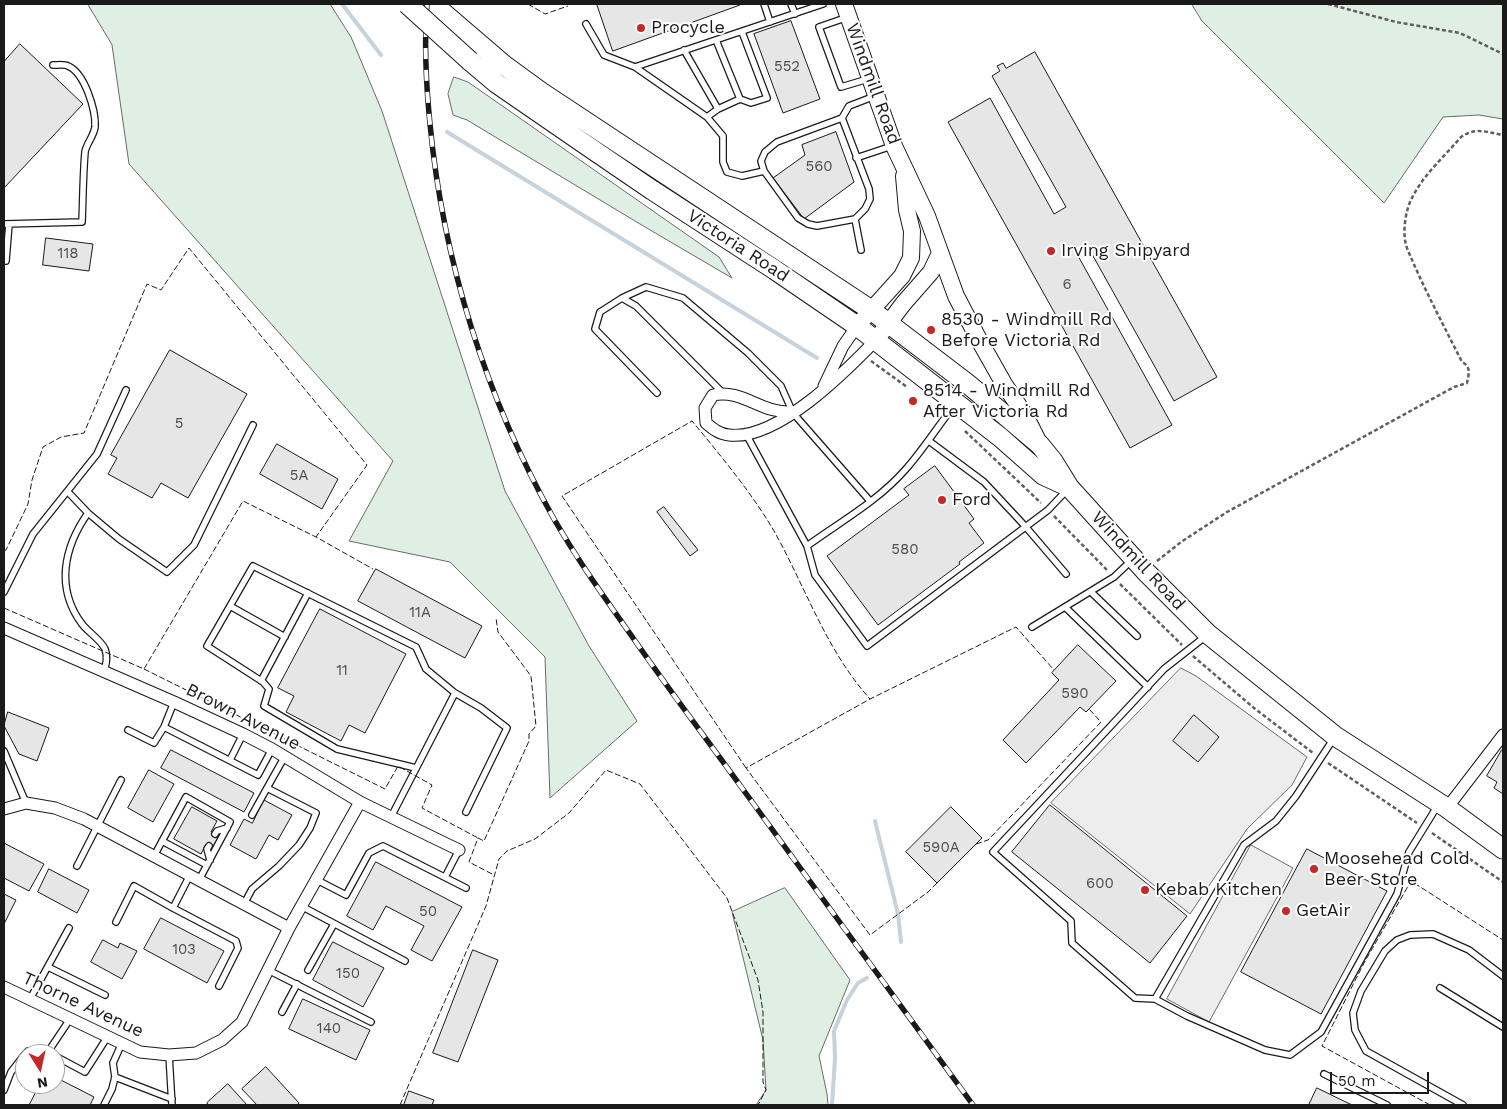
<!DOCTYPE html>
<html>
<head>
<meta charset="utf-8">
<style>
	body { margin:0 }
	#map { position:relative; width:1507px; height:1109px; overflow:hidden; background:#fff; font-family:"Work Sans",sans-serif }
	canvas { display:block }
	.frame { position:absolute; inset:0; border:5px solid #1a1a1a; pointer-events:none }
	.north { position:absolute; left:15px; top:1044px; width:50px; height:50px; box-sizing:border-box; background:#fff; border:1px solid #a3a3a3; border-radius:50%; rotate:170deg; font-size:14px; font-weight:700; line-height:20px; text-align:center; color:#1a1a1a }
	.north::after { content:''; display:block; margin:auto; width:18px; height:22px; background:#c62828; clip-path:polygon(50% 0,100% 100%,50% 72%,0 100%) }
	.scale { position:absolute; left:1330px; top:1072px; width:99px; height:22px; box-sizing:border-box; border:2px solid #1a1a1a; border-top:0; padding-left:6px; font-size:15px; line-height:18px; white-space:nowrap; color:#1a1a1a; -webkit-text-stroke:4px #fff; paint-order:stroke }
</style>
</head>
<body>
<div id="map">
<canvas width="1507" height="1109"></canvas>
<div class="frame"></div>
<div class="north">N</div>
<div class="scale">50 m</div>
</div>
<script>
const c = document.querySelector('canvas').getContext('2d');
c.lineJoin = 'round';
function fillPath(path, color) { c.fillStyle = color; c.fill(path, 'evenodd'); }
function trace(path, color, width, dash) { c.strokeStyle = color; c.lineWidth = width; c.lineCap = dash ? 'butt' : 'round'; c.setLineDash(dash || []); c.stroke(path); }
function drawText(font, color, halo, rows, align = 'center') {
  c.font = font + ' "Work Sans",sans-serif'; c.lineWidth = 4; c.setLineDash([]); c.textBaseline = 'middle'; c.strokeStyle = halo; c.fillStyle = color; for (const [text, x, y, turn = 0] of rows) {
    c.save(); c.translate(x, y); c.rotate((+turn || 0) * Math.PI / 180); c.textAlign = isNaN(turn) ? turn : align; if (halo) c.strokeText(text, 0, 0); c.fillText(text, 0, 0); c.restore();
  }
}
const green = new Path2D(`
	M88 4H330L351 37 382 111 505 491 589 646 637 721 550 798 545 657 450 562 349 541 393 461 129 164 112 45Z
	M1192 4H1503V119L1479 115 1443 117 1384 203 1202 21Z
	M454 77 468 82 719 257 732 278 640 224 467 120 453 115 448 94Z
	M785 888 850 980 819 1056 827 1094 828 1105H756L766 1090 763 1040 732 912Z`);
fillPath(green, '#e0efe3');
trace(green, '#6a6a6a', 1);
const parking = new Path2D(`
	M1181 668 1196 676 1307 757 1292 785 1247 829 1190 914 1051 803Z
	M1251 845 1293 868 1209 1022 1167 999Z`);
fillPath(parking, '#ededed');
trace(parking, '#6a6a6a', 1);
trace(new Path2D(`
	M342 4 381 55
	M447 132 817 358
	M875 821 898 914 901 942
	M832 1105 835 1058 834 1031 847 1000 858 983 867 978`), '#c6d2dc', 4);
const building = new Path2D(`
	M597 4H739L740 5 613 51Z
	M791 21 820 99 783 113 754 34Z
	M20 44 83 104 4 188V62Z
	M1035 52 1217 377 1174 401 1088 247 1077 254 1172 425 1130 448 948 122 990 98 1054 214 1066 207 992 76 1000 71 997 66 1003 63 1006 68Z
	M836 132 854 182 804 219 773 178 805 155 802 145Z
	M46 238 93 244 89 271 43 265Z
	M170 350 247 394 188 498 161 483 152 498 108 474 117 458 111 455Z
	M277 444 338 479 322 509 260 474Z
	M935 466 974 519 969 523 984 543 959 562 960 564 878 625 827 556 909 495 904 489Z
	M664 507 698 550 690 556 657 512Z
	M376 569 482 626 465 658 358 601Z
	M320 609 406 654 365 733 349 725 341 741 286 712 294 696 278 688Z
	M1078 645 1116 681 1086 712 1080 707 1026 763 1003 740 1059 680 1052 673Z
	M8 712 49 728 37 761 19 754 4 726Z
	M1194 715 1219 737 1198 762 1173 741Z
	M171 750 254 793 244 812 161 768Z
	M1502 750 1503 751V794L1494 788 1497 782 1487 776Z
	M149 770 174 784 153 822 128 808Z
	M264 800 292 815 278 840 269 835 256 859 230 845 244 819 252 823Z
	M1050 805 1187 916 1150 963 1012 852Z
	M192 807 217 821 211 832 220 837 214 848 206 844 201 854 174 839Z
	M951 807 982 838 937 883 906 852Z
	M4 843 44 864 29 891 4 878Z
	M1307 849 1387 891 1321 1014 1241 972Z
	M376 862 462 907 432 961 411 950 424 926 386 906 373 930 347 916Z
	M49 869 89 890 77 913 38 892Z
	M4 894 16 900 4 924Z
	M161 918 224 951 207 983 144 949Z
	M103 940 118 948 120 943 137 951 122 979 91 962Z
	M333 942 384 968 363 1007 313 980Z
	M473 950 498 960 458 1062 433 1053Z
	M303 999 370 1030 356 1060 289 1029Z
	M266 1067 299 1103 297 1105H257L242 1089Z
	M55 1077 94 1097 90 1105H29L40 1084H55Z
	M228 1084 247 1105H209L207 1103Z
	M1317 1088 1352 1105H1309Z
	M409 1091 434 1100 432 1105H404Z`);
fillPath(building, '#e6e6e6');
trace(building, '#1a1a1a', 1);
const lane = new Path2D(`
	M764 4 770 22
	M791 4 795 14
	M848 17 819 27 841 87 868 79
	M586 24 604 55 635 67 823 4
	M684 50 718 109
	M635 67 707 117 718 109 740 99 716 40
	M740 99 751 103 767 98 742 32
	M707 117 723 136V162L727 172 742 176 764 171
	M842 118 869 189 870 199 865 209 855 219 817 226 808 224 798 218 764 171 761 161 765 152 777 142 842 118 849 106 875 96
	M856 158 892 146
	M855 219 861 250
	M4 224 82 222C83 199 83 175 85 152 86 144 94 136 95 127 96 111 85 73 68 66 65 64 58 65 53 65
	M6 261 9 224
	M622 298 646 287 683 298 748 353 781 386 793 413 870 501
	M657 393 595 329 600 312 622 298 636 306 723 393
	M746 434 807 546 815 575 867 646 1048 510 1067 490
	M929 441 984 482 1025 526 1066 574
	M68 492 88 513 119 539 167 572 194 545 253 425
	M88 513C64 547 55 588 82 624 88 632 101 640 105 649 108 657 106 664 104 672
	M807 546C840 522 878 501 905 470 923 450 937 427 954 406
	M4 592 33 534 97 454 126 390
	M1091 592 1137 636
	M230 606 285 637
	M1065 607 1148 687
	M1032 627 1114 577 1132 560
	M1206 636 1164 669 993 852 1071 921 1072 943 1135 998 1155 999 1244 845 1276 821 1296 796 1334 738
	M261 681 308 593
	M174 702 164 727 258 775 272 749
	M128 730 154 743 164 727
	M4 751 26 803
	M230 760 243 734
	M416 768 337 749 264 706 269 689 263 682 207 646 253 566 416 647 426 669 455 693 481 708 507 728 466 812
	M252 815 267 788
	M391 817 455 693
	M215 834 217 831 227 828
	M162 841 207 865
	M209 846 207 849 210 860
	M154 856 186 797 230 822 199 880
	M77 866 121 780
	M190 875 173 908 236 941 238 948 219 986
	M445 877 459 850
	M317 880 346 895 369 853 383 846 466 888
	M244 904 252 889 279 866 299 845 310 828 316 813 267 788 285 756
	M301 906 405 961
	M116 922 134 886 173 908
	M48 967 105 995
	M268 970 371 1022
	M308 970 334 924
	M1440 988 1503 1027
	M30 999 69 928
	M1155 999 1187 1016 1265 1050 1290 1055 1321 1032 1397 894 1409 852 1438 805
	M282 1012 297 984
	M48 1052 70 1019
	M25 1054 28 1051 51 1054
	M169 1055 172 1105
	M55 1056 85 1072 108 1036
	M1324 1074 1387 1105
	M115 1077 113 1063 122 1043
	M4 1090 11 1072 25 1054
	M104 1105 112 1089 115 1077 172 1099
	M1463 1105 1366 1051 1355 1030 1353 1013 1361 991 1385 951 1397 940 1410 935 1433 934 1469 950 1503 976`);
const street = new Path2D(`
	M824 386 843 346 857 326
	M793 413C785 412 777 411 770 409 751 403 734 390 713 395L705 408 706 423C713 429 719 434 729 435 777 441 845 372 876 340
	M4 628 174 702 243 734 272 749 360 802 459 850
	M1447 808 1503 735
	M4 809 26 803 55 808 84 819 289 928
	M4 987 140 1052 169 1055 196 1053 222 1040 242 1022 289 928 360 802`);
const secondary = new Path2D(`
	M844 4 894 146 927 216 956 296 978 338 1004 384 1025 415 1039 443
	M857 326 902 276 911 258 912 231 907 210 904 176
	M876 340 903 304 931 272 940 253`);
const primary = new Path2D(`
	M433 4 504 65 541 92 871 310 968 384 1040 445 1053 461 1069 487 1145 571 1208 634 1335 736 1447 808 1503 849
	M470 61 496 83 589 147 652 190 775 270 857 326 1000 437 1043 475 1069 487`);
trace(lane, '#1a1a1a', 8);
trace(street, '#1a1a1a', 13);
trace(secondary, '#1a1a1a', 18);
trace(primary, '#1a1a1a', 21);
trace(new Path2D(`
	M1328 4 1396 22 1460 33 1503 54
	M871 361 907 387
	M965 431 1041 503
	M1054 516 1108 571
	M1157 561 1181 542 1227 512 1454 387 1467 383C1469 374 1471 366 1462 362 1443 324 1423 287 1407 248 1402 235 1405 212 1411 200 1422 176 1444 157 1461 137 1476 127 1486 132 1503 135
	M1120 584 1182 645
	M1193 656 1254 708 1313 753
	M1328 763 1417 823
	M1432 833 1503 882`), '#5f5f5f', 2.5, [4, 2.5]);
trace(lane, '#fff', 5.5);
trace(street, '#fff', 11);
trace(secondary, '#fff', 16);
trace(primary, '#fff', 19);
const rail = new Path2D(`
	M427 4C424 44 426 84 430 124 443 261 486 398 554 519 577 559 604 597 631 635 667 687 705 737 742 788 819 894 896 999 973 1105`);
trace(rail, '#1a1a1a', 5.5);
trace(rail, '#fff', 4, [11]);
const primaryBridge = new Path2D(`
	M407 4 470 61`);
trace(primaryBridge, '#1a1a1a', 21, []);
trace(primaryBridge, '#fff', 19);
trace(new Path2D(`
	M528 4 545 14 568 6
	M4 551 6 550 28 504 32 480 43 447 61 437 84 433 147 284 161 290 189 248 367 465 316 537
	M4 608 144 669 243 501 316 537 373 569
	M144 669 385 789 398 766 432 785 422 808 478 838
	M746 768 562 496 692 421C721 456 751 492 774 531 806 588 826 650 870 699
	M976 844 988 840 1101 722 1089 709
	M492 874 469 862 478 838 484 841 529 741V734L536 726 531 676 498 632 496 618
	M937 883 928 892 870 935 746 768 870 699 1016 627 1054 670
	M400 1105 486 906 499 859 507 851 535 839 569 813 606 770 640 784 727 898 758 980 763 1012V1082L766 1090 758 1105
	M1430 1105 1322 1046 1364 963 1411 881 1503 940`), '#1a1a1a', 1, [6, 2.5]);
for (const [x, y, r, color] of [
	[641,28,5,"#c62828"],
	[1051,251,5,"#c62828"],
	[931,330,5,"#c62828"],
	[913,401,5,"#c62828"],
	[942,500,5,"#c62828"],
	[1314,869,5,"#c62828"],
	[1145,890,5,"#c62828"],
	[1286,911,5,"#c62828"]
]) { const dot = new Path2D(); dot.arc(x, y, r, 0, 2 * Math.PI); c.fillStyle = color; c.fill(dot); trace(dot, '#fff', 2); }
drawText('15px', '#4d4d4d', null, [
	["552",787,67],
	["560",819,167],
	["118",68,254],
	["6",1067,285],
	["5",179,424],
	["5A",299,476],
	["580",905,550],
	["11A",420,613],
	["11",342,671],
	["590",1075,694],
	["590A",941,848],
	["600",1100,884],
	["50",428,912],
	["103",184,950],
	["150",348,974],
	["140",329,1029]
]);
drawText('18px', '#1a1a1a', '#fff', [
	["Procycle",651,28],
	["Irving Shipyard",1061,251],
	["8530 - Windmill Rd",941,320],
	["Before Victoria Rd",941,341],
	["8514 - Windmill Rd",923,391],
	["After Victoria Rd",923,412],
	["Ford",952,500],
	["Moosehead Cold",1324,859],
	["Beer Store",1324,880],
	["Kebab Kitchen",1155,890],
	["GetAir",1296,911]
], 'left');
drawText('18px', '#1a1a1a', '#fff', [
	["Windmill Road",873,84,70],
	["Victoria Road",738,246,33],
	["Windmill Road",1138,561,47],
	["Brown Avenue",243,717,27],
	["Thorne Avenue",83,1005,25]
]);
</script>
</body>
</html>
